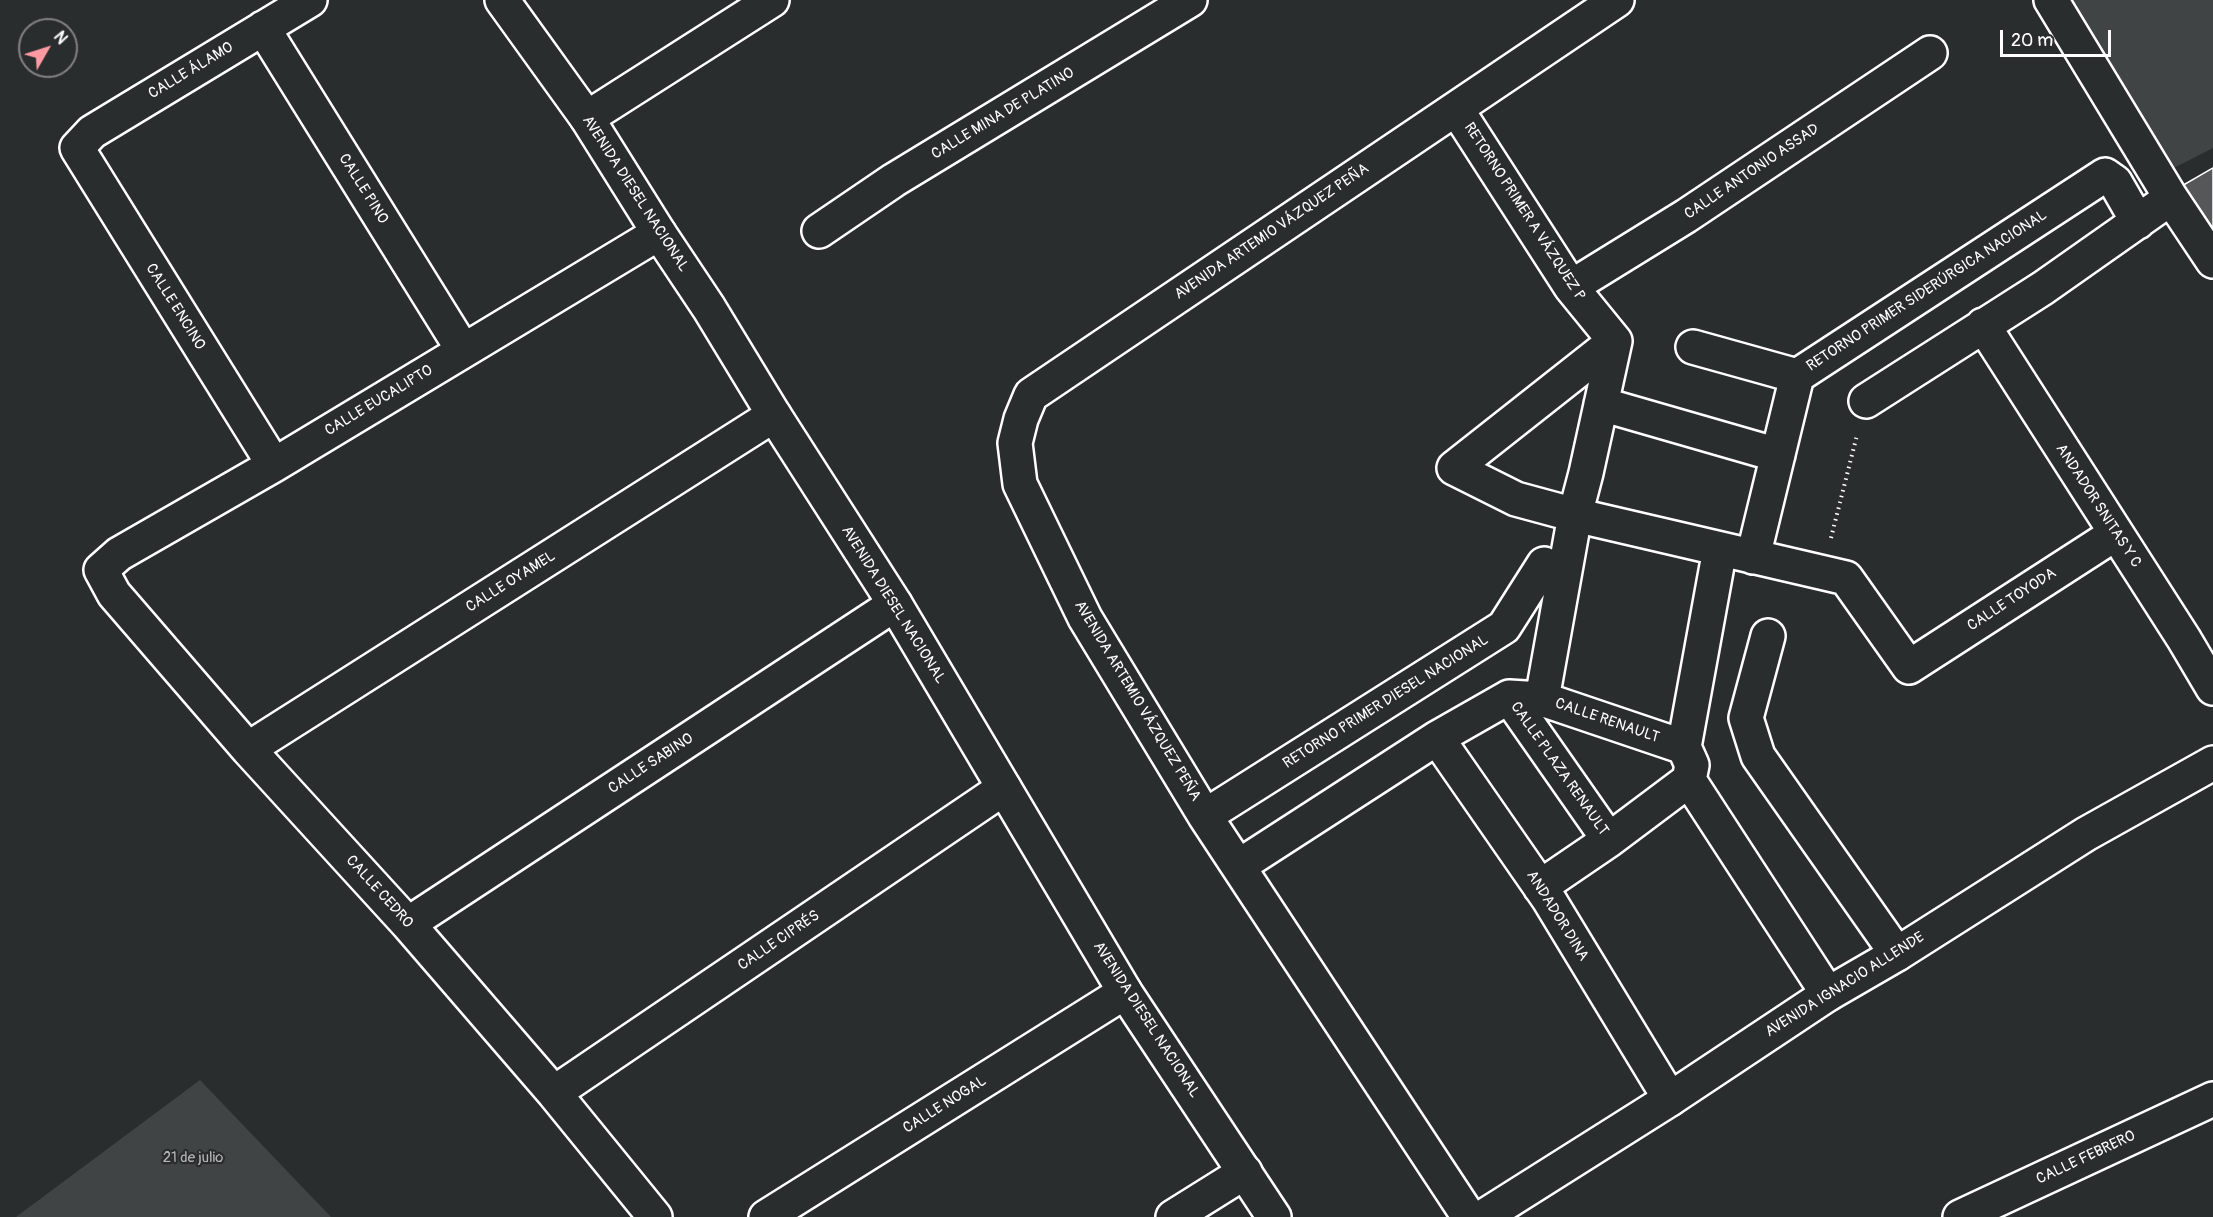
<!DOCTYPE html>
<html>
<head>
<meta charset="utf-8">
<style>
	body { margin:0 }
	#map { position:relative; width:2213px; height:1217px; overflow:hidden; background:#2a2d2e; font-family:Pangolin,sans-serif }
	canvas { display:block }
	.north { position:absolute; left:18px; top:18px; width:60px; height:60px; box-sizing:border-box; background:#2a2d2e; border:2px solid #7f8182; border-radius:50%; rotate:51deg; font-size:16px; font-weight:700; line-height:24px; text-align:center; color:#fff }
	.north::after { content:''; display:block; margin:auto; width:21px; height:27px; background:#ff9aa2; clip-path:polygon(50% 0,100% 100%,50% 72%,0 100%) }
	.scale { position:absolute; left:2000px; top:30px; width:111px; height:27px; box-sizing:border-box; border:3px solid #fff; border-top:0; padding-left:8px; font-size:18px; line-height:21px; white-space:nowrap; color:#fff; -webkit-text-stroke:4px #2a2d2e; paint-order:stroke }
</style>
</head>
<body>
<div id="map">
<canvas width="2213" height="1217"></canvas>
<div class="north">N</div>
<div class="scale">20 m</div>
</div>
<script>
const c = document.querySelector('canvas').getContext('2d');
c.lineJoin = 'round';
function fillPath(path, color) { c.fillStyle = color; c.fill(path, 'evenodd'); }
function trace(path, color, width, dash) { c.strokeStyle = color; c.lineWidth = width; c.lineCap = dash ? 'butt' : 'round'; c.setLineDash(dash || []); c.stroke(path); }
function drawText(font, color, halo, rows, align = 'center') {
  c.font = font + ' Pangolin,sans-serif'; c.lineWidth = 4.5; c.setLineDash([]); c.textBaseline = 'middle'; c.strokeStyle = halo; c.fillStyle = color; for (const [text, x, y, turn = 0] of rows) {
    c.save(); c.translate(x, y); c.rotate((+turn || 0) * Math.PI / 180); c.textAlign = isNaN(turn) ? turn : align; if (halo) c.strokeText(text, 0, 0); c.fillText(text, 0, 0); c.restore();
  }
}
fillPath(new Path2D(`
	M2058 0H2213V148L2168 171Z
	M200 1080 331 1217H16Z`), '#414445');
const building = new Path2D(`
	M2213 168V235L2180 187Z`);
fillPath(building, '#555758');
trace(building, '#fff', 1.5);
const street = new Path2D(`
	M2051 0 2171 198 2213 261
	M263 28 463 350
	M1457 110 1571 287 1615 341
	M587 118 772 0
	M819 231 894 180 1190 0
	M1571 287 1686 216 1930 53
	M1983 325 2184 639 2213 688
	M1615 341 1454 468 1516 499 1575 515 1846 578 1909 667 2115 534
	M1693 347 1797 376
	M1866 401 2043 288 2171 198
	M1601 404 1778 455
	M274 465 77 148 92 132 310 0
	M1753 557 1797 376 2105 175 2115 182 2138 222
	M1768 636 1746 718 1758 756 1897 954
	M1509 697 1542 699 1684 747 1692 765 1689 780 1609 840 1540 887
	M1509 697 1609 840
	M1542 699 1575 515 1586 473 1615 341
	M1437 738 1548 898 1670 1099
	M1684 747 1720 549
	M248 749 774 415
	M1689 780 1828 994
	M1205 816 1504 627 1544 564
	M1239 866 1437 738 1509 697
	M408 924 895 604
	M554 1093 1004 788
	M655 1217 554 1093 408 924 248 749 114 594 101 570 119 554 274 465 659 233
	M766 1217 1125 992
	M1173 1217 1245 1172
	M1469 1217 1205 816 1085 618 1020 484 1015 443 1021 419 1031 395 1617 0
	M1960 1217 2213 1099`);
const secondary = new Path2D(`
	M502 0 587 118 659 233 709 308 774 415 895 604 1125 992 1274 1217
	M1483 1217 1670 1099 1828 994 1897 954 2086 834 2213 763`);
trace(street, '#fff', 38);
trace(secondary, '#fff', 38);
trace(new Path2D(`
	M1831 538 1857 435`), '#fff', 4, [1.5, 4.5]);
trace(street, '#2a2d2e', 33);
trace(secondary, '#2a2d2e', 33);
drawText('15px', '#fff', '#2a2d2e', [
	["CALLE ÁLAMO",191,71,-31],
	["CALLE MINA DE PLATINO",1003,114,-31],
	["CALLE ANTONIO ASSAD",1752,172,-34],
	["CALLE PINO",363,189,58],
	["AVENIDA DIESEL NACIONAL",635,194,57],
	["RETORNO PRIMER A VÁZQUEZ P",1524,212,57],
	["AVENIDA ARTEMIO VÁZQUEZ PEÑA",1272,232,-34],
	["RETORNO PRIMER SIDERÚRGICA NACIONAL",1927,291,-33],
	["CALLE ENCINO",175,307,58],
	["CALLE EUCALIPTO",379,401,-31],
	["ANDADOR SNITAS Y C",2098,506,57],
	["CALLE OYAMEL",511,582,-32],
	["CALLE TOYODA",2012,600,-33],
	["AVENIDA DIESEL NACIONAL",893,605,58],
	["AVENIDA ARTEMIO VÁZQUEZ PEÑA",1137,701,59],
	["RETORNO PRIMER DIESEL NACIONAL",1386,702,-32],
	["CALLE RENAULT",1607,721,19],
	["CALLE SABINO",651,764,-33],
	["CALLE PLAZA RENAULT",1559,769,55],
	["CALLE CEDRO",379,892,48],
	["ANDADOR DINA",1557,916,58],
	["CALLE CIPRÉS",779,941,-34],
	["AVENIDA IGNACIO ALLENDE",1845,985,-32],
	["AVENIDA DIESEL NACIONAL",1146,1020,57],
	["CALLE NOGAL",945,1105,-32],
	["CALLE FEBRERO",2086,1158,-25]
]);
drawText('15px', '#b3b4b5', '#2a2d2e', [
	["21 de julio",193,1158]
]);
</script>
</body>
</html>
